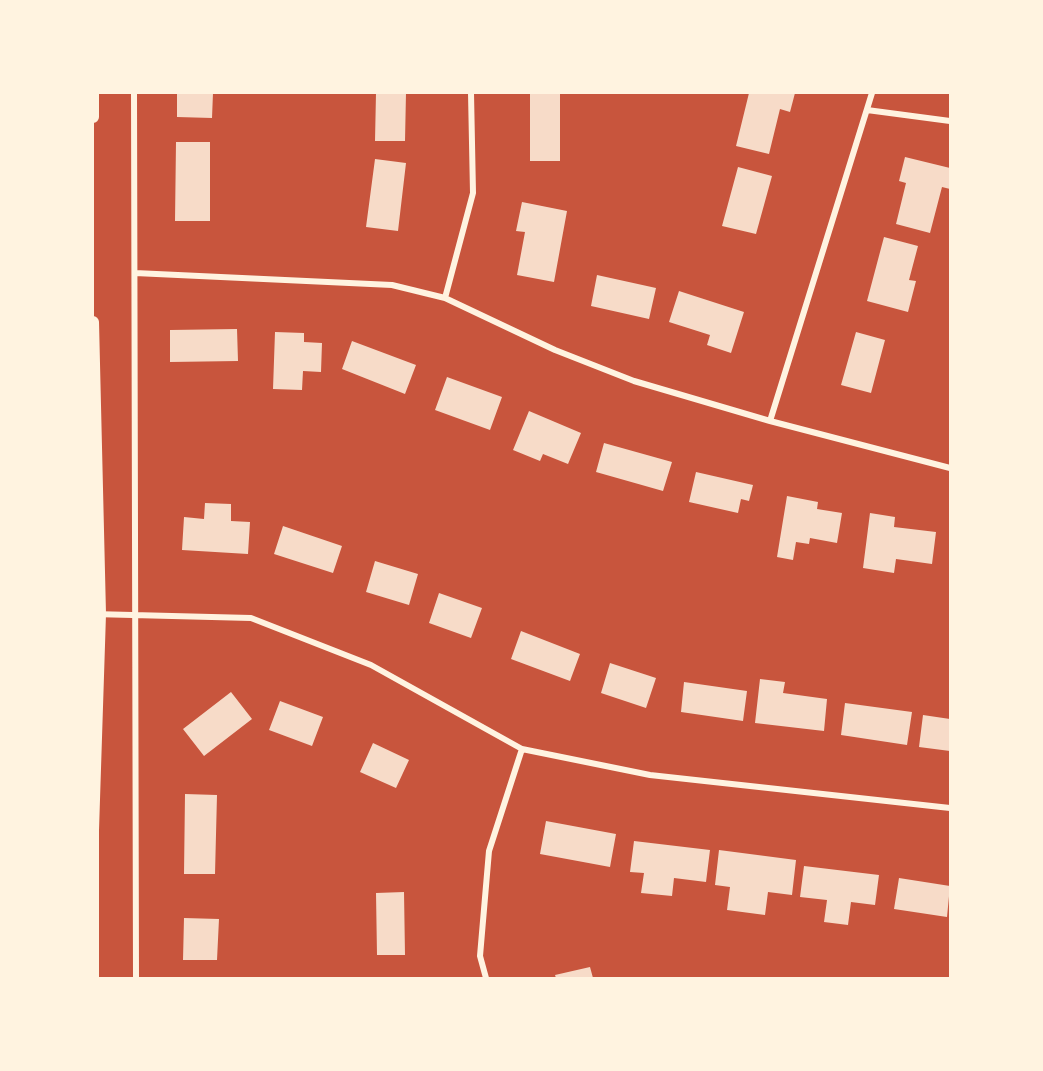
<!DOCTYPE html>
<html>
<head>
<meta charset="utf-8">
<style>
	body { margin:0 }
	#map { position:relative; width:1043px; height:1071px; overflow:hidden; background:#c8553d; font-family:"Zilla Slab",serif }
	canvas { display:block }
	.frame { position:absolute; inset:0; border:94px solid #fff3e0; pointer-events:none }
</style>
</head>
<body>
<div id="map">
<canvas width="1043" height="1071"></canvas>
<div class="frame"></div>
</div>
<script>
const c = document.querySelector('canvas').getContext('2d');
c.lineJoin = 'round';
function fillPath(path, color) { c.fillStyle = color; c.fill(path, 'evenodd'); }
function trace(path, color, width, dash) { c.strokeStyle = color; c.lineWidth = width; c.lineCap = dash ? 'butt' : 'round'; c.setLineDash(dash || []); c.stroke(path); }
fillPath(new Path2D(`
	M177 93H213L212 118 177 117Z
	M376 93H406L405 141H375Z
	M530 93H560V161H530Z
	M749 93H795L790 112 780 109 769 154 736 146Z
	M176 142H210V221H175Z
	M905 157 950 168V189L942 187 930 233 896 224 906 183 899 181Z
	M375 159 406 163 398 231 366 227Z
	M738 167 772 176 756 234 722 226Z
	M522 202 567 211 554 282 517 275 525 232 516 231Z
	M884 237 918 246 909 280 916 281 908 312 867 301Z
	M597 275 656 288 649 319 591 306Z
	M679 291 744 312 731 353 707 345 710 335 669 322Z
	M237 329 238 361 170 362V330Z
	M275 332 304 333V342L322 343 321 372 303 371 302 390 273 389Z
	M856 332 885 340 871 393 841 385Z
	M352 341 416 365 405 394 342 369Z
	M447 377 502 397 490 430 435 410Z
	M529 411 581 433 568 464 543 454 540 461 513 450Z
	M604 443 672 462 663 491 596 472Z
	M696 472 753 485 749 501 741 499 738 513 689 502Z
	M787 496 818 502 817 509 842 513 837 543 810 538 809 544 796 542 793 560 777 557Z
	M205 503 231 504V521L250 522 248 554 182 550 184 517 204 519Z
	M870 513 895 517 894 527 936 532 932 564 896 559 894 573 863 568Z
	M283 526 342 546 333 573 274 554Z
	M375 561 418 574 409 605 366 592Z
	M439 593 482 608 471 638 429 623Z
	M521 631 580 654 570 681 511 659Z
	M610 663 656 678 646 708 601 693Z
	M760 679 785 682 783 693 827 699 824 731 755 723Z
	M684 682 747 691 743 721 681 712Z
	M231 692 252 719 204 756 183 729Z
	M280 701 323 717 312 746 269 730Z
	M845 703 912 712 907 745 841 735Z
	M923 715 950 719V751L919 747Z
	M373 743 409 760 396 788 360 772Z
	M185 794 217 795 215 874H184Z
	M546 821 616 834 610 867 540 854Z
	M634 841 710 850 706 882 674 878 672 896 641 893 644 873 630 872Z
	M719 850 796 860 792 895 768 892 765 915 727 910 730 887 715 885Z
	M804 866 879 875 875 905 851 902 848 925 824 922 827 900 800 897Z
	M899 878 950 886 947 917 894 909Z
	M404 892 405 955H377L376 893Z
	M184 918 219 919 217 960H183Z
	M590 967 593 978H556L555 975Z`), '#f7dbc8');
trace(new Path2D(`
	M134 93 136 978
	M867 110 950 121
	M135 273 392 285 445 298 555 350 634 381 770 421 950 468
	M445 298 473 193 471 93
	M770 421 872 93
	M93 614 251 618 371 665 522 749 650 775 950 808
	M486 978 480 956 489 851 522 749`), '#fff3e0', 6);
trace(new Path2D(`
	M93 117V93
	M93 322 100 614 93 830V978`), '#fff3e0', 12);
</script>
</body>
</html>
